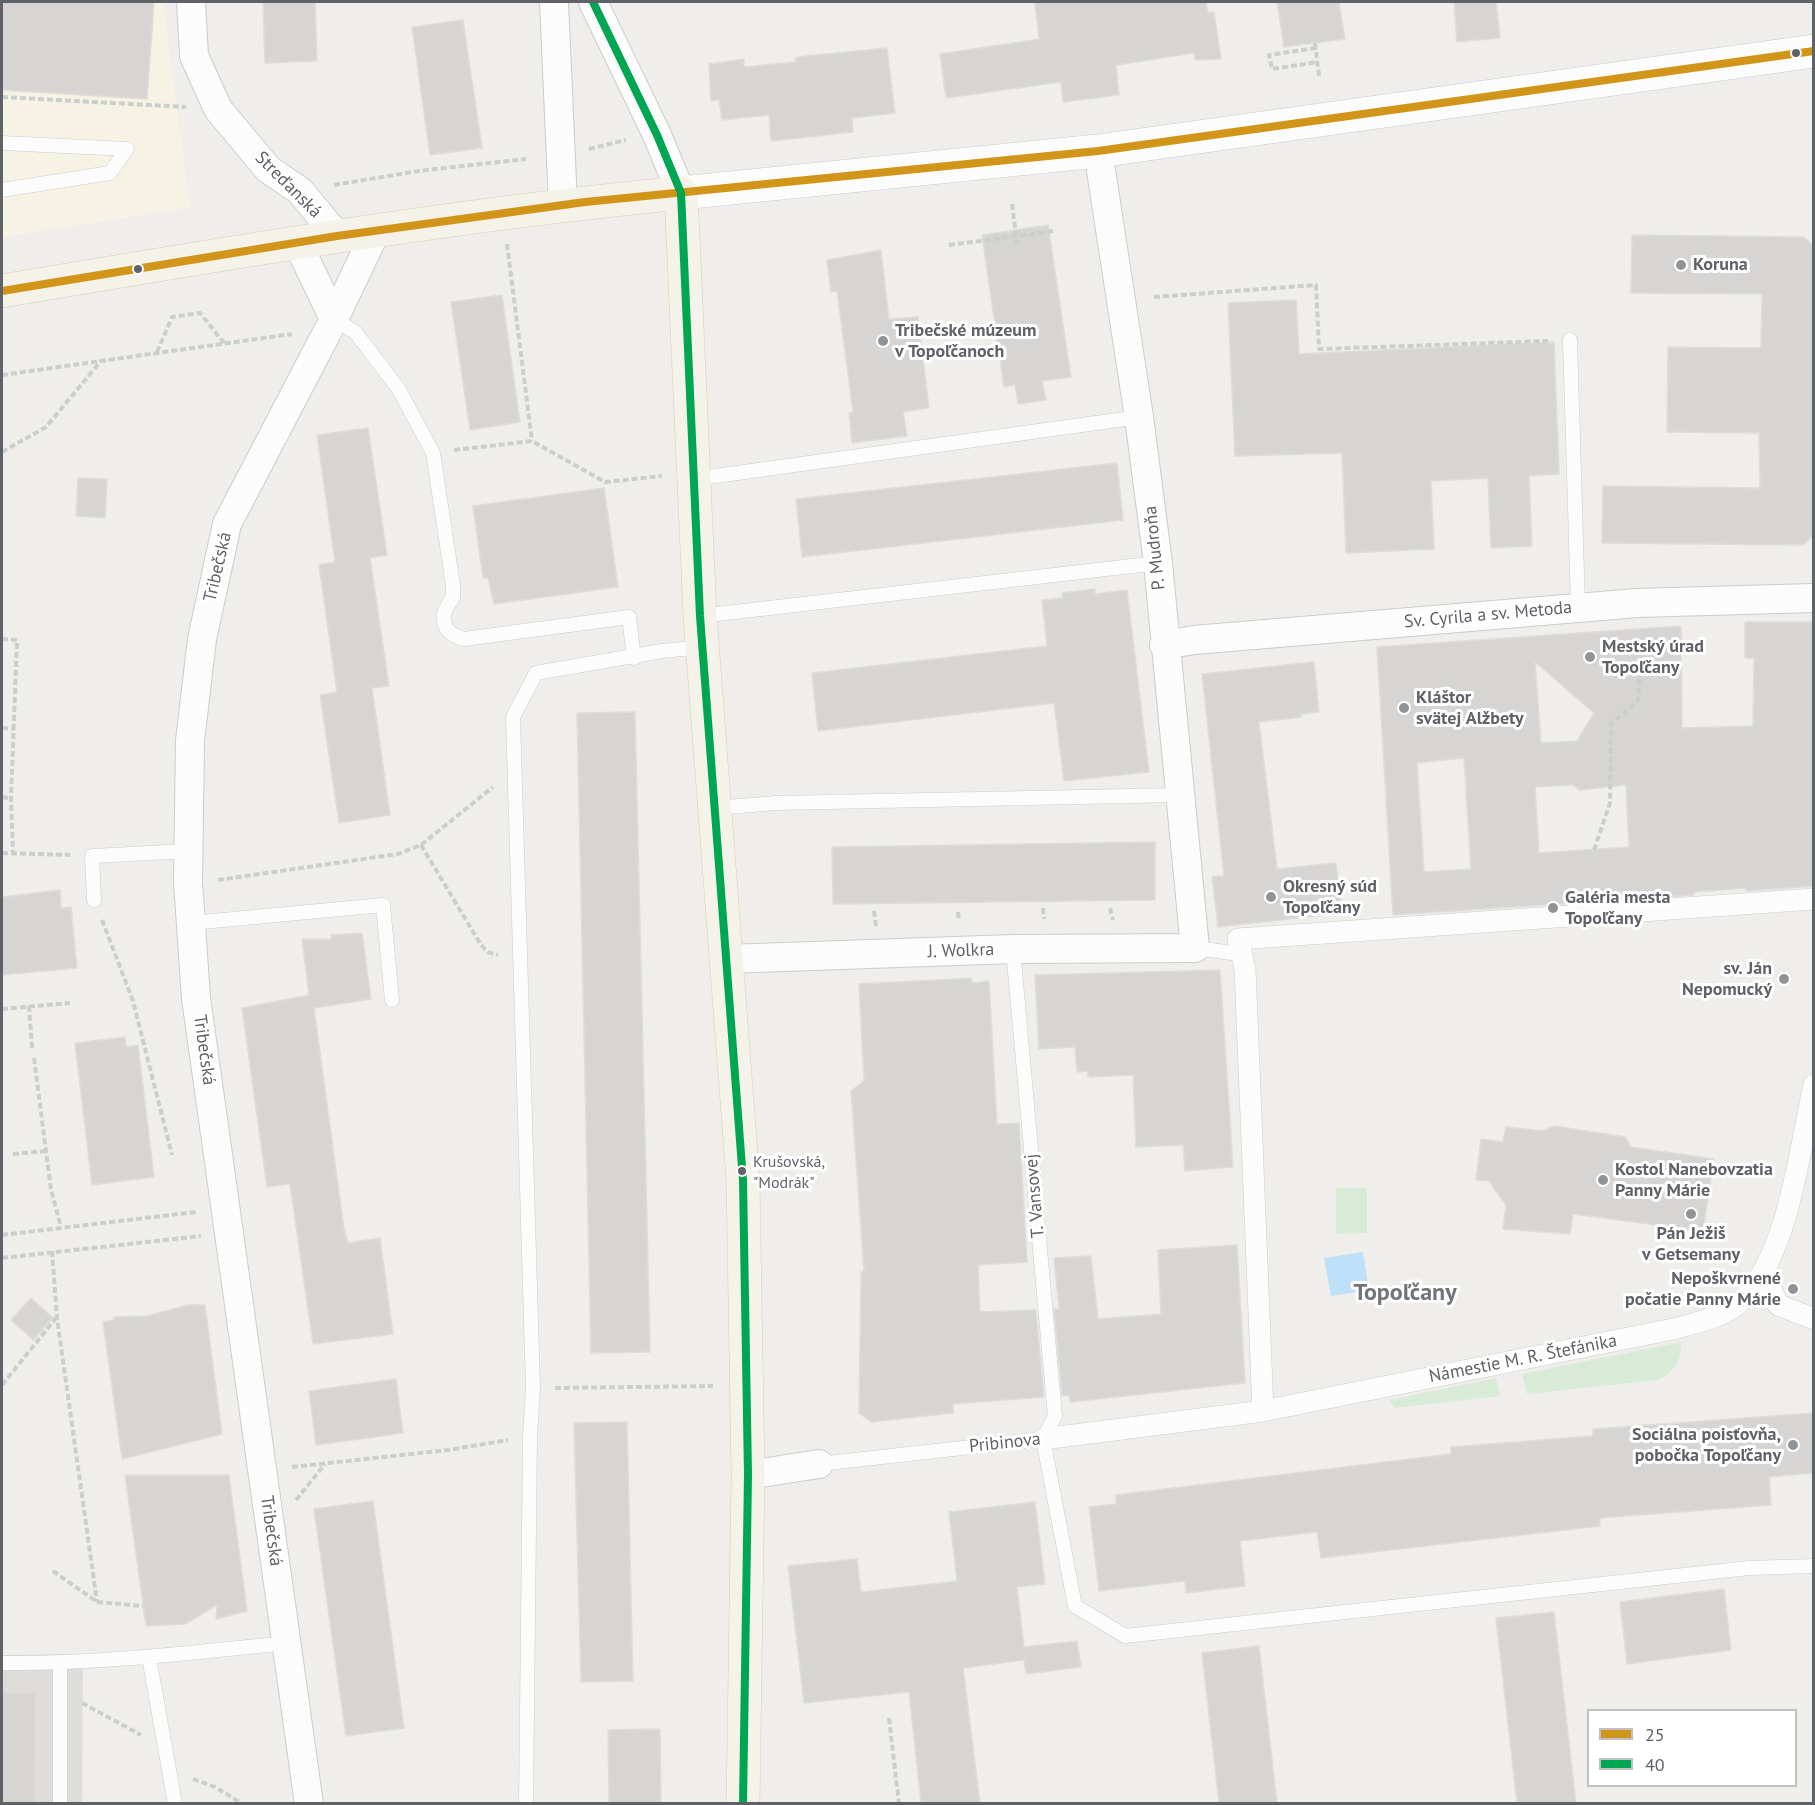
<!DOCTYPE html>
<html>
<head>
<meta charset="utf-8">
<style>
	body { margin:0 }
	#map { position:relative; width:1815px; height:1805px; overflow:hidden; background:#efeeea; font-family:"PT Sans",sans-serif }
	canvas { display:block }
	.frame { position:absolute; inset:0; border:3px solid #5f6368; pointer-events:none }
	.legend { position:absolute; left:1587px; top:1709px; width:210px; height:78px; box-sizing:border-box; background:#fff; border:2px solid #bfc1c3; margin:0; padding:8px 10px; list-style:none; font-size:18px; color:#5f6368 }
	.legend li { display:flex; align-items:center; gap:12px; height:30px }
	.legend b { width:30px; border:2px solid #bfc1c3 }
</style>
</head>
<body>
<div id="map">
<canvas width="1815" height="1805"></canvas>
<div class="frame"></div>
<ul class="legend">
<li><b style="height:8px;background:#d1951a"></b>25</li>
<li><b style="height:8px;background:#00a651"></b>40</li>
</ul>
</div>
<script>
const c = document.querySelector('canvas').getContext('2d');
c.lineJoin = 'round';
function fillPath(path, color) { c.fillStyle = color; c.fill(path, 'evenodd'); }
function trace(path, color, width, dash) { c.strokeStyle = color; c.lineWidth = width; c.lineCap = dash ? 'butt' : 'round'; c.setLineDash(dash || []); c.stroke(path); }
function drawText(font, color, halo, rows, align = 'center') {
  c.font = font + ' "PT Sans",sans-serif'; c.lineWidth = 6; c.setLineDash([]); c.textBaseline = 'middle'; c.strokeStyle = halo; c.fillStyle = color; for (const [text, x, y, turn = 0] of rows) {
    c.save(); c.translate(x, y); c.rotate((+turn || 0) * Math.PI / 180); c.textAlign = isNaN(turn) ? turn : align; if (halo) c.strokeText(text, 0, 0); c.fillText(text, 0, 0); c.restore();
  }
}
fillPath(new Path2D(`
	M2 2H163L190 208 2 237Z`), '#f7f3e4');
fillPath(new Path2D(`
	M83 1654 82 1803H2V1655Z`), '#dfddda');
fillPath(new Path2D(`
	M1336 1188H1367V1233L1336 1234Z
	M1681 1342C1681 1362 1676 1370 1658 1380L1527 1394 1522 1374Z
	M1496 1378 1500 1396 1394 1408 1390 1400Z`), '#d8ebd6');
fillPath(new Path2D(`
	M1363 1252 1369 1290 1331 1296 1324 1258Z`), '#bfe0f9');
const building = new Path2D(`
	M2 2H154L147 99 2 90Z
	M263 2H315L317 61 265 63Z
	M1035 2H1206L1208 13 1214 12 1221 59 1195 60 1194 53 1116 65 1119 95 1063 102 1061 82 946 98 940 54 1039 39Z
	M1277 2H1339L1345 39 1284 47Z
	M1454 2H1496L1500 38 1457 42Z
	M463 20 482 148 430 155 412 27Z
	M887 48 895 113 852 118 853 132 771 141 769 115 722 120 719 100 711 101 709 64 744 59V67L796 62 795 58 807 56Z
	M1048 225 1071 377 1042 381 1046 400 1018 404 1015 385 1004 387 982 235Z
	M1632 235 1804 237 1814 247V535L1803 545 1602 543 1603 486 1760 488 1759 433 1667 432 1668 347 1761 348 1762 294 1631 293Z
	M881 250 889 319 918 317 929 408 903 412 907 436 852 443 849 413 853 412 837 291 831 292 827 260Z
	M502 295 520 422 470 430 451 302Z
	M1296 300 1299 354 1554 342 1559 474 1529 476 1532 546 1491 548 1488 478 1431 481 1434 549 1346 553 1342 453 1235 456 1228 303Z
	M368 428 387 555 370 558 389 686 372 688 390 815 339 823 320 695 337 692 319 565 335 562 317 435Z
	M1117 463 1123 520 802 557 796 499Z
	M78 478 107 479 105 518 76 516Z
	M604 488 618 587 494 604 488 578H483L473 506Z
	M1095 589V594L1127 590 1149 772 1064 781 1054 703 818 731 812 673 1047 646 1042 600 1063 598 1062 593Z
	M1745 622H1814V886L1746 891V888L1694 892V895L1393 915 1377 647 1681 626 1682 728 1753 726 1754 658H1745ZM1535 662 1594 713 1577 741 1541 743ZM1464 758 1471 869 1424 872 1417 763ZM1573 785 1579 790 1626 785 1629 847 1539 853 1535 787Z
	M1314 662 1319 712 1301 714 1302 717 1259 722 1277 869 1336 863 1342 913 1218 927 1212 877 1224 876 1202 674Z
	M635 712 650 1352 591 1353 577 713Z
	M1155 842V900L833 904 832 847Z
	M60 890 61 908 71 907 77 968 2 975V897Z
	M362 933 371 999 314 1008 344 1229 348 1243 380 1238 393 1334 313 1344 290 1184 267 1187 242 1008 309 995 302 939H332L331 935Z
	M1220 970 1233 1167 1185 1171 1183 1145 1136 1147 1133 1075 1088 1077V1071L1077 1072 1075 1047 1039 1049 1035 975Z
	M972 978V983L989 981 997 1124 1019 1123 1027 1262 978 1265 980 1312 1036 1310 1044 1397 953 1404V1413L871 1422 859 1413 861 1272 864 1271 851 1091 864 1081 859 984Z
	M125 1037 126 1047 138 1045 154 1177 92 1185 75 1043Z
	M1555 1126 1625 1137 1631 1147 1714 1159 1703 1231 1573 1214 1570 1234 1503 1229 1506 1205 1489 1181 1476 1180 1481 1139 1503 1142 1506 1127 1543 1131Z
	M1237 1245 1245 1383 1070 1402 1069 1395 1062 1396 1054 1309H1059L1054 1258 1091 1256 1098 1319 1161 1314 1158 1250Z
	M31 1298 53 1318 33 1340 11 1320Z
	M188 1305H205L222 1434 122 1459 103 1322 115 1320 114 1317 147 1316Z
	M396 1379 403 1433 316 1445 309 1391Z
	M1814 1413V1473L1769 1477 1771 1505 1600 1518V1526L1321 1558 1317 1532 1240 1541 1245 1586 1186 1593 1185 1581 1099 1591 1089 1507 1116 1504V1495L1451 1454V1447L1593 1436V1429Z
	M627 1422 633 1681 581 1682 574 1423Z
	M125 1475H229L247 1611 216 1619 217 1605 185 1624 146 1626Z
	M373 1501 404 1728 346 1736 314 1509Z
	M1035 1502 1045 1584 1017 1587 1024 1647 1077 1641 1081 1667 1026 1674 1024 1660 963 1668 980 1803H921L909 1692 804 1703 788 1566 857 1559 861 1592 957 1581 949 1512Z
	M1724 1589 1731 1650 1627 1664 1620 1602Z
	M1554 1612 1576 1803H1517L1496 1618Z
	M1259 1646 1277 1803H1219L1202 1653Z
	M2 1692H36L35 1803H2Z
	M660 1729 661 1803H609L608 1730Z`);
fillPath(building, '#d6d5d3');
trace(building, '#deddd9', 1.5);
const service = new Path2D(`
	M2 143 127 149
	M2 190 110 173 127 149
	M334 319 355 332 398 388 433 453 453 585V598C438 615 441 633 464 639L629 617 634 658
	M1570 340 1578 608
	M694 479 1139 417
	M700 616 1158 563
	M716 808 776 803 1181 795
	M94 900 92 856 188 851
	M191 923 383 905 392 1000
	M1195 948 1240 954
	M1013 949 1055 1416 1043 1439
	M1043 1439 1075 1606 1125 1636 1749 1568 1814 1566
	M819 1464 1043 1439
	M149 1657 175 1804
	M2 1663C97 1664 191 1653 286 1643
	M60 1804V1664
	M526 1804 530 1436 533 1388 513 717 536 673 662 651 703 647`);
const pedestrian = new Path2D(`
	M1764 1272 1778 1305 1814 1319
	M1263 1411 1245 969 1238 939 1814 899
	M1043 1439 1263 1411 1678 1328C1698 1322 1726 1316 1741 1301 1789 1255 1799 1150 1814 1085`);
const minor = new Path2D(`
	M191 2 194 56 218 109 268 169 300 191 337 236
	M554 2 563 205
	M593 2 657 135 681 193
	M298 244 334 319
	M1164 645 1194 640 1637 603 1814 598
	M727 959 1013 949 1195 948 1158 563 1139 417 1098 151
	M748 1475 819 1464
	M309 1804 196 998 188 882 190 741 202 639 227 524 334 319 376 231`);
const secondary = new Path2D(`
	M681 193 1098 151 1814 51`);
const primary = new Path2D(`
	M2 291C227 253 453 215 681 193L700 616 743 1180 748 1475 743 1804`);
trace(service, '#cbcccc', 15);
trace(pedestrian, '#cbcccc', 22);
trace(minor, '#cbcccc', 30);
trace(secondary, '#cacacb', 34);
trace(primary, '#d7ceb8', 34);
trace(new Path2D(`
	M1315 43 1319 76
	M1316 48 1269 55 1272 69 1318 62
	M2 97 186 107
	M589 149 626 140
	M334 185 418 171 526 159
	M1012 204 1017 243
	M507 244 532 441
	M949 245 1055 231
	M1154 297 1316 285 1319 349 1548 341
	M157 352 172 317 200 313 224 343
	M2 375 292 334
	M454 450 532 441 605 482 662 476
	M2 452 46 427 101 361
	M2 639 17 640 11 798 13 853
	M2 728 14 729
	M2 797 11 798
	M421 845 481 945 488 952 498 955
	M1594 850 1610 803 1611 724 1638 700 1640 676
	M2 853 70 855
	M218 880 398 854 421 845 493 787
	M1043 908 1044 919
	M1110 908 1113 920
	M874 911 876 926
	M958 912 959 921
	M102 920 133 1001 172 1155
	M29 1006 32 1048
	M2 1009 70 1003
	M34 1058 51 1190 61 1227
	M13 1154 46 1151
	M2 1235 196 1212
	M52 1251 57 1318 97 1602
	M2 1258 201 1236
	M2 1385 56 1318
	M555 1388 713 1386
	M292 1467 448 1450 508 1440
	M296 1500 325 1464
	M53 1571 97 1602 143 1606
	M82 1703 141 1735
	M889 1718 899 1804
	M193 1779 215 1787 243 1804`), '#cacfcc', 4, [6, 3]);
trace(service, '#fdfcfc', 14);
trace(pedestrian, '#fdfcfc', 21);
trace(minor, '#fdfcfc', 28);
trace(secondary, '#fdfcfc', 33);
trace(primary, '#f4f2e9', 33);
trace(new Path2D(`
	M2 291 337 236 585 202 1098 151 1814 51`), '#d1951a', 8);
trace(new Path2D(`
	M593 2 657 135 681 193 700 616 743 1180 748 1475 743 1804`), '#00a651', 8);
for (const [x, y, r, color] of [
	[1796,53,5,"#5f6368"],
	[1681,265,6,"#919496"],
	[138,269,5,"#5f6368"],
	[883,341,6,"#919496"],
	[1590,657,6,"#919496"],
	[1404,708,6,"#919496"],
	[1271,897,6,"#919496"],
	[1553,908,6,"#919496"],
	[1784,979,6,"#919496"],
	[742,1171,5,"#5f6368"],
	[1603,1180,6,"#919496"],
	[1691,1214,6,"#919496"],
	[1793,1289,6,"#919496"],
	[1793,1445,6,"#919496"]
]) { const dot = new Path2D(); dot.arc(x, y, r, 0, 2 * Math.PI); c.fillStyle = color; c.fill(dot); trace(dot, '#fff', 2); }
drawText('16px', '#5f6368', '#fff', [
	["Krušovská,",753,1162],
	["\"Modrák\"",753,1183]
], 'left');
drawText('18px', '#5f6368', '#fff', [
	["Streďanská",288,185,45],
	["P. Mudroňa",1155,548,-96],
	["Tribečská",218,567,-77],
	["Sv. Cyrila a sv. Metoda",1488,615,-5],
	["J. Wolkra",961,951,-2],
	["Tribečská",204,1050,82],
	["T. Vansovej",1035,1196,-95],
	["Námestie M. R. Štefánika",1523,1359,-11],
	["Pribinova",1005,1443,-6],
	["Tribečská",271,1531,82]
]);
drawText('bold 18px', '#5f6368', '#fff', [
	["Koruna",1693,265],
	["Tribečské múzeum",895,331],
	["v Topoľčanoch",895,352],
	["Mestský úrad",1602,647],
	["Topoľčany",1602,668],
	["Kláštor",1416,698],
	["svätej Alžbety",1416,719],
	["Okresný súd",1283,887],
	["Topoľčany",1283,908],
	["Galéria mesta",1565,898],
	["Topoľčany",1565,919],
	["sv. Ján",1772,969,"right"],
	["Nepomucký",1772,990,"right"],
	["Kostol Nanebovzatia",1615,1170],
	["Panny Márie",1615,1191],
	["Pán Ježiš",1691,1234,"center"],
	["v Getsemany",1691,1255,"center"],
	["Nepoškvrnené",1781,1279,"right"],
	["počatie Panny Márie",1781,1300,"right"],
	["Sociálna poisťovňa,",1781,1435,"right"],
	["pobočka Topoľčany",1781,1456,"right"]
], 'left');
drawText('bold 24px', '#70757a', '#fff', [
	["Topoľčany",1405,1293]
]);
</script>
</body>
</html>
